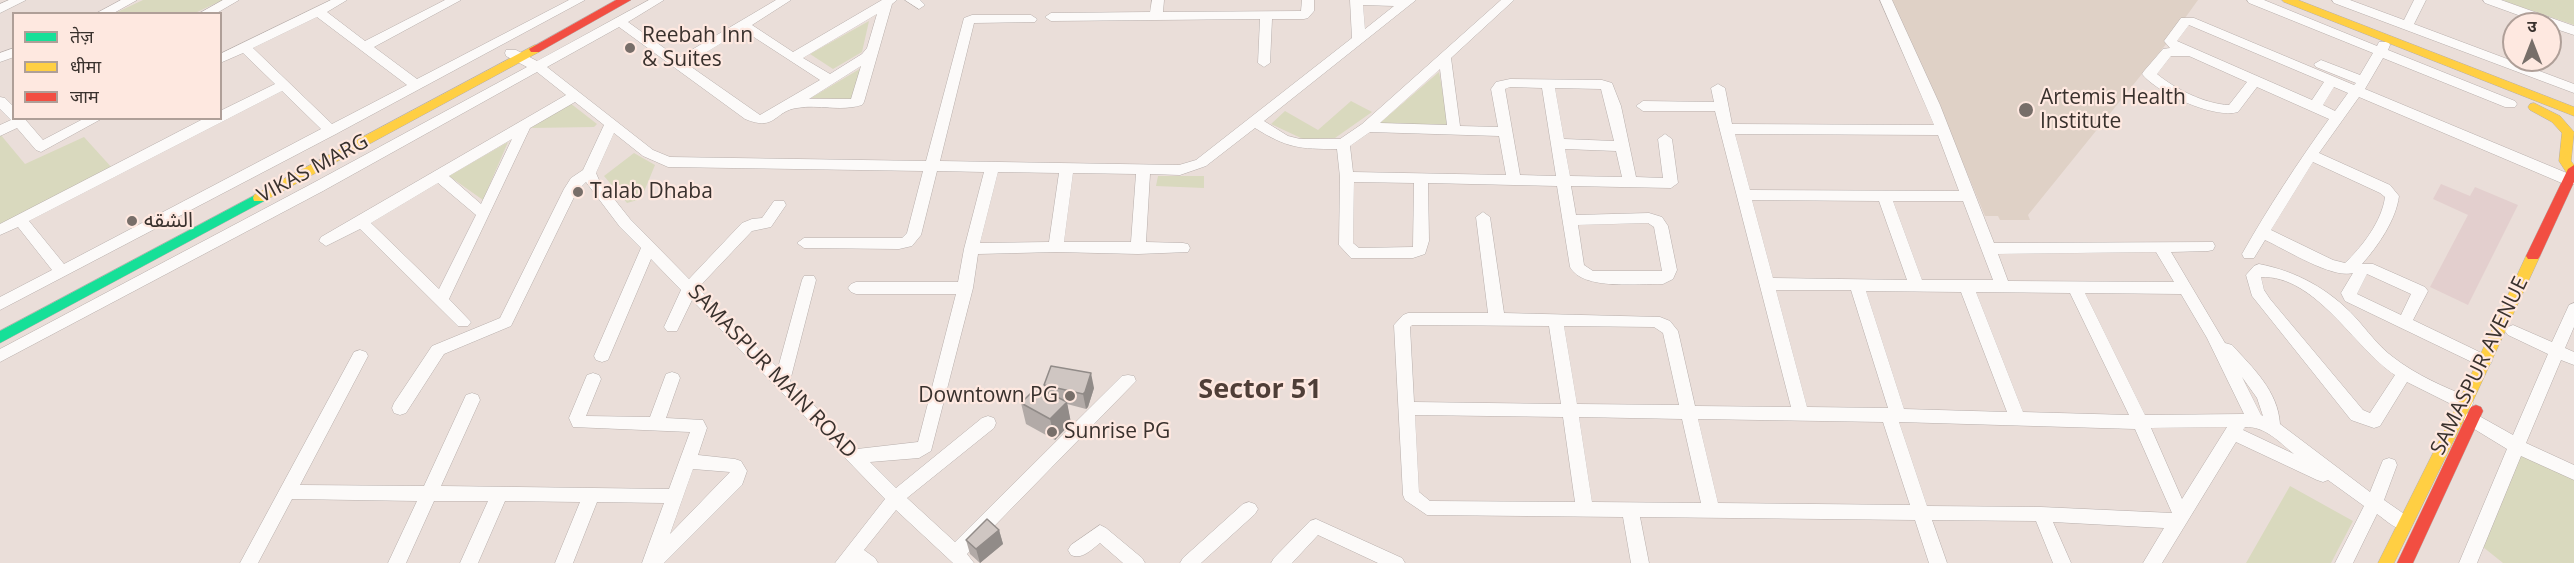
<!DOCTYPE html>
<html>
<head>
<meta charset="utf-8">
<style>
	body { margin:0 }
	#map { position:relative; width:2574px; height:563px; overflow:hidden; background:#eaded9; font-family:"Open Sans","Noto Sans Devanagari",sans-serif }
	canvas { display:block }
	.legend { position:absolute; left:12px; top:12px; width:210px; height:108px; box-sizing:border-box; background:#fee8e0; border:2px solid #af9f98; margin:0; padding:8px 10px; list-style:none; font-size:18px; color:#39312d }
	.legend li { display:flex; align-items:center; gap:12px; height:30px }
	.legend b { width:30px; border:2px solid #af9f98 }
	.north { position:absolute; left:2502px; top:12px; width:60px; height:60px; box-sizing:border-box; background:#fee8e0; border:2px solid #af9f98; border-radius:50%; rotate:0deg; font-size:16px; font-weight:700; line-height:24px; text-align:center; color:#39312d }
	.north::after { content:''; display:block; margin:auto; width:21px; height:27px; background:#776e69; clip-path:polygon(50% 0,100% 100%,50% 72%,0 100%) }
</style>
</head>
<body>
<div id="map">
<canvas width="2574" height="563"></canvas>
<ul class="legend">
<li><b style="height:8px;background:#16e098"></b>तेज़</li>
<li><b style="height:8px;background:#ffcf43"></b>धीमा</li>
<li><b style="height:8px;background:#f24e42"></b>जाम</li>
</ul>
<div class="north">उ</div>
</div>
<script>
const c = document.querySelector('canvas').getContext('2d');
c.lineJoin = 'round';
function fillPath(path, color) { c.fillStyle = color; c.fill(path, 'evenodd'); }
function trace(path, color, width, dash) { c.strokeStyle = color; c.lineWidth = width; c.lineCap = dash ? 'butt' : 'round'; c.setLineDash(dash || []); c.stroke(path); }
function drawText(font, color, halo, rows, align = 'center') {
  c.font = font + ' "Open Sans","Noto Sans Arabic",sans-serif'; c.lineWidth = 4.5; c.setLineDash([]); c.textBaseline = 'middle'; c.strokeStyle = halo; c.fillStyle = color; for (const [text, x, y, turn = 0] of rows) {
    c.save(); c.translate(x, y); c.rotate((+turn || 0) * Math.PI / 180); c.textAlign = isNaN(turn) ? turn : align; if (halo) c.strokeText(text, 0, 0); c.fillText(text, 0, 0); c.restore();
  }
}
fillPath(new Path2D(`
	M2441 184 2470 196 2475 187 2518 205 2468 305 2430 287 2468 215 2433 199Z`), '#e3cfce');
fillPath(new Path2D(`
	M1890 0H2198L2167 43 2028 215 2030 220H2000L1998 216H1985L1944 117Z`), '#dfd1c6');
fillPath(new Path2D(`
	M143 0H223L195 13 113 14Z
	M2505 0H2574V25L2504 1Z
	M869 21 862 52 833 69 810 54Z
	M863 67 853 99 811 98Z
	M1439 72 1449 127 1380 123Z
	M1351 101 1372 112 1335 138 1303 139 1271 124 1285 111 1318 130Z
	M570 103 597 124 594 127 531 128Z
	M0 134 25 164 84 137 113 169 0 224Z
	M508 142 483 200 449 176Z
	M634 153 655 165 641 199 627 203 604 176Z
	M1158 176H1204V188L1156 186Z
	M2521 455 2574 479V563H2503L2483 547Z
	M2290 486 2353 521 2331 563H2246Z`), '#d9d9be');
const street = new Path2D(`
	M9 0H26L0 13V4Z
	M121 0H137L112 14H95Z
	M223 0H239L215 14H198Z
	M331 0H347L327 12 365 41 445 0H461L374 47 417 79 569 0H585L336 134 0 310V297L52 270 18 227 0 235V224L205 118H220V111L275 84 243 53 220 63V54ZM317 17 407 85 332 124 253 48ZM282 91 321 129 64 264 29 221Z
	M649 0H664L628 22 678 58 776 0H791L752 25 793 52 882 0H897L892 4 864 102 862 105C840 112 819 104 797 108 774 111 776 132 745 119L619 27 547 67 653 150 670 157 926 161 964 18 972 15H1031L1037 19 1035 22 974 23 940 161 1179 165 1196 160 1352 38 1350 0H1416L1264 121 1288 136 1300 139H1340L1362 124 1501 0H1514L1451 58 1460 126 1498 127 1491 89 1496 82 1510 79 1602 80 1612 83 1621 106 1636 177 1663 178 1658 139 1665 134 1672 139 1678 183 1671 188 1571 186 1576 215 1649 213 1662 217 1668 226 1677 270 1673 279 1663 284C1638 283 1583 291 1570 267L1557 186 1428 183 1429 241 1425 254 1413 258H1351L1339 245 1340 177 1337 149C1299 149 1287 148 1255 128L1206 166 1180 175 1150 174 1146 242 1183 243 1188 244 1190 248 1188 252 1138 254 1056 252 978 254 973 288 931 451 919 458 870 462 896 488 982 418 988 416 994 418 996 423 994 428 907 498 955 542 1122 376 1128 375 1134 376 1136 381 967 554 974 563H953L896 510 864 550 875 558 878 563H835L885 499 692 300 677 331H667L664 327 681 290 651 259 608 360 602 362 596 360 594 356 641 248 620 227 586 182 577 191 511 326 444 354 406 413 400 415 394 413 392 408 394 403 432 346 500 318 564 189 571 178 583 170 604 125 575 102 530 128 449 299 471 322 468 326H458L360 229 326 246 319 241 321 237 566 95 537 72 323 191 0 362V349L313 183 527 67 506 56 505 53 506 50H516L537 61ZM1363 5 1394 6 1365 29ZM877 14 867 48 862 54 830 74 803 58ZM743 30 820 80 760 115 687 64ZM861 66 851 99H809ZM1440 69 1447 125 1380 123ZM1510 87 1542 88 1556 176 1520 175 1505 89ZM1555 88 1601 89 1614 141 1564 139ZM1370 132 1499 136 1506 175 1353 172 1350 146ZM614 133 643 156 668 167 923 171 907 233 902 238H804L797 243 804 248 899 249 912 246 921 235 937 171 984 172 964 249 958 282H856L851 284 848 288 851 292 856 294H956L918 442 857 449 790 381 816 280 814 276H804L802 280 778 368 698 288 752 231 771 227 786 205 784 201H774L762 218 752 219 742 223 689 279 630 219 599 180 596 173ZM512 139 481 204 449 176ZM1565 149 1616 151 1622 177 1570 176ZM998 172 1059 173 1049 242 980 243ZM1073 173 1136 174 1131 242H1064ZM1354 182 1414 183 1413 247 1359 248 1353 243ZM438 183 476 215 439 289 371 223ZM1648 223 1654 227 1662 271H1593L1584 265 1578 225Z
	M905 0H920L925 5 919 9Z
	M1152 0H1164L1163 12 1301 11 1302 0H1314V11L1308 18 1304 19H1272L1270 63 1264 67 1258 63 1260 19 1051 21 1045 17 1051 13 1150 12Z
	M1880 0H1892L1940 105 1994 243 2213 242 2215 246 2213 250 2208 251 2171 252 2225 343 2232 345C2253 368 2278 391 2280 424L2370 492 2383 460 2389 458 2395 460 2397 465 2384 500 2410 518 2413 523 2410 528C2398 533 2387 521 2377 514L2353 563H2335L2364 506 2328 480 2323 482 2317 480 2236 442 2162 563H2143L2164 528 2053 522 2071 563H2053L2036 521 1932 520 1947 563H1929L1915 520 1640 517 1649 563H1631L1623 517 1427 515 1405 500 1403 495 1394 325 1403 315 1408 313H1488L1476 217 1483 212 1490 217 1504 313 1660 317 1670 321 1678 331 1695 406 1791 407 1715 111H1643L1636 106 1643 101 1714 102 1711 88 1718 84 1725 88 1732 124 1934 125ZM1735 134 1938 135 1959 191 1750 190ZM1752 200 1879 201 1907 280 1773 278ZM1893 201H1963L1993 280H1922ZM2156 252 2174 282 2008 281 1998 254ZM1776 290H1851L1888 408 1807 407ZM1866 291 1961 292 2007 412 1904 409ZM1976 292 2070 293 2129 415 2023 412ZM2085 293 2181 294 2207 338 2244 414 2145 415ZM1412 325 1549 326 1561 404 1414 402 1410 327ZM1564 326 1654 327 1663 333 1679 405 1577 404ZM2242 377 2257 398 2263 416 2261 415ZM1415 415 1563 417 1575 502 1430 501 1419 492ZM1579 417 1682 419 1701 503 1592 502ZM1698 419 1883 422 1910 505 1718 503ZM1899 422 2135 429 2172 513 2041 507 1927 506ZM2227 427 2182 499 2151 428ZM2245 427C2265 426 2279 442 2294 454L2243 430Z
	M2247 0H2264L2377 46 2379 42H2389L2390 45 2388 50 2515 101 2517 104 2515 107H2505L2383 58 2365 89 2574 176V184H2564L2359 97 2319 153 2390 185 2399 196C2396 220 2378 246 2362 264H2373L2425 287 2428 291 2413 320 2490 357 2492 361 2490 365 2484 367 2478 365 2345 301 2341 293 2353 273C2332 279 2285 249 2265 240L2254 258H2244L2242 254C2268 208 2298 162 2329 119L2257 87 2238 112C2214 119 2157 93 2142 74L2144 71 2163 49 2170 48 2164 41 2181 18H2194L2354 85 2356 83 2316 67 2314 64 2321 60 2360 75 2373 53 2249 3ZM2189 25 2324 82 2312 100 2177 41ZM2171 56H2189L2247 82 2229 105C2205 104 2175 89 2157 74ZM2334 87 2348 93 2335 111 2323 105ZM2313 162 2380 193 2385 197C2382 221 2362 247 2345 263L2333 260 2271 230ZM2367 274 2411 294 2401 315 2357 294Z
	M2332 0H2350L2404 20 2414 0H2426L2414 24 2574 84V93L2334 3Z
	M2483 0H2501L2574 26V35L2550 27V24H2543L2485 3Z
	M14 48V57L0 62V53Z
	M0 97 5 98 14 107V118H24L43 140 85 118H103L41 152 36 150 17 128 0 136V125L11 120 0 109Z
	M2259 264C2296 271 2329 289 2355 317 2367 330 2378 346 2393 357 2416 375 2444 387 2471 398L2473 403 2471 408 2465 410 2459 408 2407 382 2380 426 2374 428 2351 420 2252 296 2246 275 2254 266ZM2261 277C2316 275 2354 348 2395 375L2370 413 2363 410 2270 299 2264 290Z
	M2574 303V327L2565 348 2574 352V365L2561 360 2526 443 2574 465V480L2521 456 2477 563H2459L2507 449 2466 424 2464 419 2466 414 2472 412 2513 435 2548 354 2508 335 2505 331 2508 327 2513 325 2552 342 2569 305Z
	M360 350 366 352 368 356 300 485 424 486 466 395 472 393 478 395 480 400 441 486 669 489 690 432 573 427 569 418 587 375 593 373 599 375 601 379 586 416 650 417 666 374 672 372 678 374 680 378 666 418 703 420 707 428 698 455 735 459 741 461 747 471 742 485 664 563H642L664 503 597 502 573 563H555L580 502 505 501 478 563H460L488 501H434L406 563H388L417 501 292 499 258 563H240L354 352ZM693 469 730 472 670 534Z
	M1249 502 1255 504 1258 509 1255 514 1201 563H1180L1183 558 1243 504Z
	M1316 519 1402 558 1405 563H1378L1318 535 1292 563H1271L1274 558 1310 521Z
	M1100 525 1106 528 1142 558 1145 563H1123L1100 543C1091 550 1082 560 1071 555L1068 550 1071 545Z`);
const fast = new Path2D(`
	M259 193 264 195 265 198 264 201 0 343V331Z`);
const slow = new Path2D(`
	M2282 0H2298L2574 107V116L2284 2Z
	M535 45 539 46 541 49 539 52 264 201H254L253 198 254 195Z
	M2534 103 2560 116 2574 132 2571 161 2574 165V176L2568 175 2559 161 2562 133 2552 122 2530 110 2528 107 2530 104Z
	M2533 251 2540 256 2472 403 2394 563H2378L2458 403 2526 256Z`);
const jam = new Path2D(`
	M616 0H631L539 52H531L529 49Z
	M2574 165V182L2540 256 2538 259H2528L2526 256 2568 169Z
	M2476 405 2481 407 2483 411 2413 563H2397L2469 411 2471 407Z`);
trace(street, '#b7aeab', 1);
trace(fast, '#b7aeab', 1);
trace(slow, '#b7aeab', 1);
trace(jam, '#b7aeab', 1);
fillPath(street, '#fcfaf9');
fillPath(fast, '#16e098');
fillPath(slow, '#ffcf43');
fillPath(jam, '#f24e42');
fillPath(new Path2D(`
	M1044 385 1094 388 1088 407 1086 409 1067 404 1071 423 1055 440 1026 424 1021 403 1045 392Z
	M999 530 1003 544 980 563 970 554 966 540Z`), '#b2aaa7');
fillPath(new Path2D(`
	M1091 373 1094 388 1088 407 1086 409 1083 394Z
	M1067 402 1071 423 1055 440 1050 419Z
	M999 530 1003 544 980 563 976 549Z`), '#918b88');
const building = new Path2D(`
	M1051 366 1091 373 1085 392 1083 394 1044 385Z
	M1037 387 1067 402 1050 419 1021 403Z
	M987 519 999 530 976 549 966 540Z`);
fillPath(building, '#cfc6c2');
trace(building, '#918b88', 1.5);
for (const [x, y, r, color] of [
	[630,48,6,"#776e69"],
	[2026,110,8,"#776e69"],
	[578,192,6,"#776e69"],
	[132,221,6,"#776e69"],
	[1070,396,6,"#776e69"],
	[1052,432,6,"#776e69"]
]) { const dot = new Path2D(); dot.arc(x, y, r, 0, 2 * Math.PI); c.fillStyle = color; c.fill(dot); trace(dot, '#fee8e0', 2); }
drawText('21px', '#39312d', '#fee8e0', [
	["Reebah Inn",642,36],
	["& Suites",642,60],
	["Artemis Health",2040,98],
	["Institute",2040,122],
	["Talab Dhaba",590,192],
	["الشقه",144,221],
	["Downtown PG",1058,396,"right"],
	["Sunrise PG",1064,432]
], 'left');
drawText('21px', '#39312d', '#fee8e0', [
	["VIKAS MARG",313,169,-28],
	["SAMASPUR AVENUE",2480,366,-64],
	["SAMASPUR MAIN ROAD",772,372,46]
]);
drawText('bold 27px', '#4f3e37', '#fee8e0', [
	["Sector 51",1260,390]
]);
</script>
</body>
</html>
